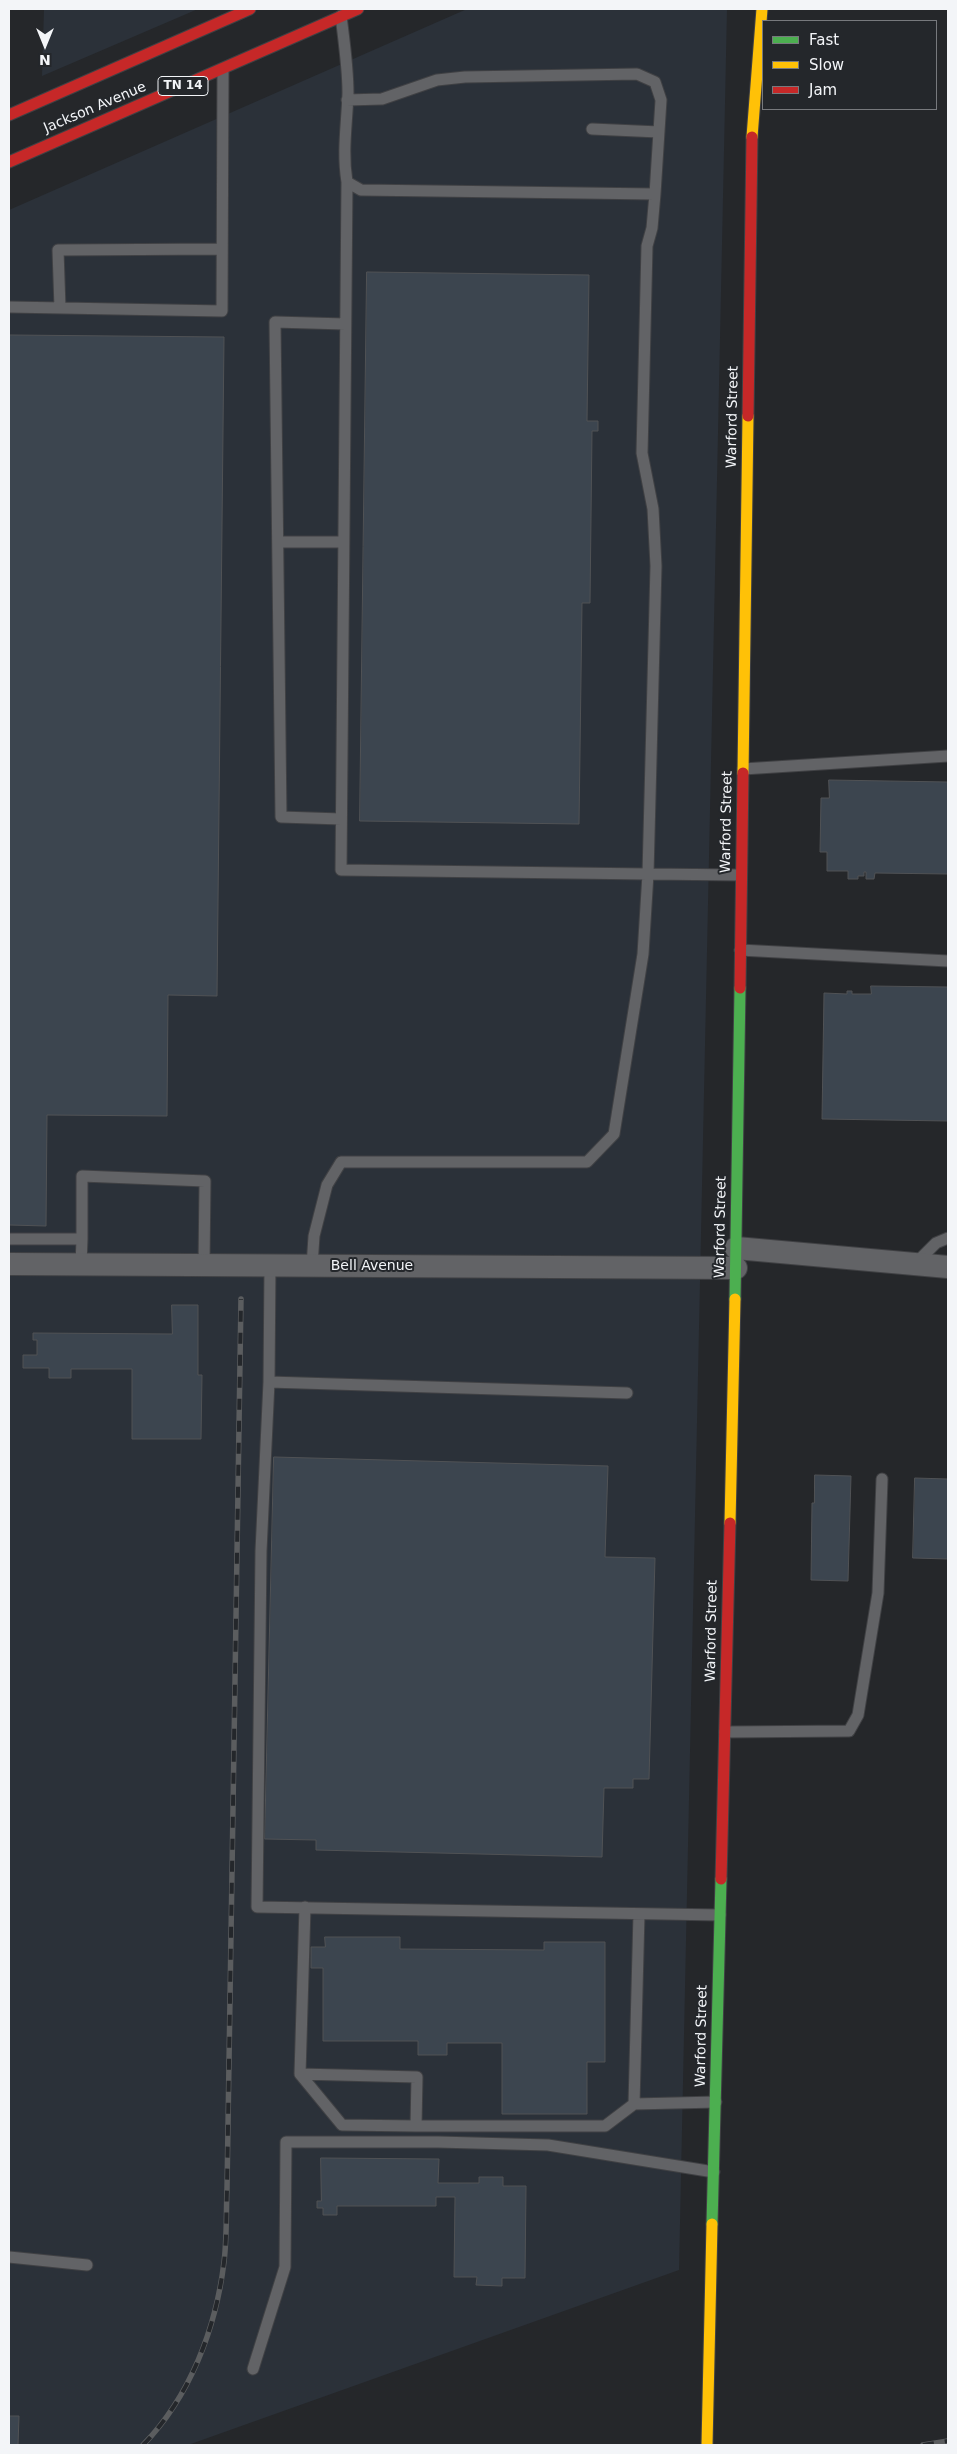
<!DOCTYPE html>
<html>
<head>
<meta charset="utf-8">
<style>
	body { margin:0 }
	#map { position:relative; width:957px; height:2454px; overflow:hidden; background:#25272a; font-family:"DejaVu Sans",sans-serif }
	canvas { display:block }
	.frame { position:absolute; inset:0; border:10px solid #f3f5f8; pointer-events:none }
	.legend { position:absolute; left:762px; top:20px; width:175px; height:90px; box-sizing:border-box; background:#24272b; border:1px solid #77797d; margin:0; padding:6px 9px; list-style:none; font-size:15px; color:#f3f5f8 }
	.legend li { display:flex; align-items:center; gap:10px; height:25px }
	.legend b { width:25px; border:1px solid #77797d }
	.north { position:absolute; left:20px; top:20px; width:50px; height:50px; -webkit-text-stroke:4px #24272b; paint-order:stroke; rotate:180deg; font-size:14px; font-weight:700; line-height:20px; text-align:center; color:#f3f5f8 }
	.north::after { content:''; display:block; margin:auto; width:18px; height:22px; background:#f3f5f8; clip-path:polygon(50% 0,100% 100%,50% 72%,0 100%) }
</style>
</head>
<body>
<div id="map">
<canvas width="957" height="2454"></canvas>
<div class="frame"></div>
<ul class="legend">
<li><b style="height:6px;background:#4caf50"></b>Fast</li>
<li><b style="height:6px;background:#ffc107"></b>Slow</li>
<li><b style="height:6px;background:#c62828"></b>Jam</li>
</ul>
<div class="north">N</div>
</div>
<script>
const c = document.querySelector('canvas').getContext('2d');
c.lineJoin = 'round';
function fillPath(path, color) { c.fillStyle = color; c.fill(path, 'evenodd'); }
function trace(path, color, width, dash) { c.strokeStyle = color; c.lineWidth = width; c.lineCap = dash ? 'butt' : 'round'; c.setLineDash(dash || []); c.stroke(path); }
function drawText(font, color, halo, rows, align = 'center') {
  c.font = font + ' "DejaVu Sans",sans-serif'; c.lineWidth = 4; c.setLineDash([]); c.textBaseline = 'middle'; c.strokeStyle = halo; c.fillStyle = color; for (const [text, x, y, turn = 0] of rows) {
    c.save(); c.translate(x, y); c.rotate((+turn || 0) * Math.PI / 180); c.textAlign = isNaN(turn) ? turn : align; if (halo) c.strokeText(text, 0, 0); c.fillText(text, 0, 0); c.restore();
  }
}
fillPath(new Path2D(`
	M44 9H198L42 76Z
	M467 9H727L679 2270 188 2445H9V210Z`), '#2b3139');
const building = new Path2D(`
	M367 272 589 275 587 421H598V431H592L590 603H582L579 824 360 821Z
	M9 335 224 337 217 996 168 995 167 1116 47 1115 46 1226 9 1225Z
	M829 780 948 782V874L875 873 874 879H866V872H864V876H858V879H848V871H827V852H820L821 798H829Z
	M871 986 948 987V1121L822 1119 824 993 847 994V991H852V994H871Z
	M172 1305H198V1375H202L201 1439H132V1369H71V1378H49V1368H23V1355H37V1340H33V1333L172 1334Z
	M274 1457 608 1466 605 1557 655 1558 649 1779H633V1788H604L602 1857 316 1850V1840L265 1839Z
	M815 1475 851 1476 848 1581 811 1580 812 1503H814Z
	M915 1478 948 1479V1559L913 1558Z
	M325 1937H400V1949L544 1950V1942H605V2062H587V2114H502V2043H447V2055H418V2041H323V1968H311V1947H325Z
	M321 2158 439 2159 438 2183H479V2177H503V2186H526L525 2278H502V2286L476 2285 477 2277H454L455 2197H436V2206H337V2215H323V2208H317V2201H321Z
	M9 2416H19L18 2445H9Z`);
fillPath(building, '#3c454f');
trace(building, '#505255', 1);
const lane = new Path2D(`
	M341 16C344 41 348 68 348 93 347 124 342 151 347 182L361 190 655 194 661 100 655 82 637 74 465 77 437 80 382 99 347 100
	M592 129 659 132
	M347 182 341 870 648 874 656 566 653 509 642 453 647 246 652 228 655 194
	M9 307 222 311 223 69
	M60 308 58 250 222 249
	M278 542H343
	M743 769 948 756
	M341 819 281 817 275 322 345 324
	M740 950 948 961
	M9 1239H82L81 1265
	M82 1239V1176L205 1181 204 1265
	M915 1264 936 1243 948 1238
	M270 1266 269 1382 627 1393
	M312 1266 314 1236 327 1185 341 1162H587L614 1134 643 954 648 874 741 875
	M269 1382 261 1551 257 1907 720 1915
	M725 1732 849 1731 858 1715 878 1593 882 1479
	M305 1907 300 2074 417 2077 416 2126H605L634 2104 716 2102
	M300 2074 342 2125 416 2126
	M634 2104 639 1914
	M9 2257 87 2265
	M253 2369 285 2267 286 2142H438L548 2145 714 2172`);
const street = new Path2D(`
	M736 1248 948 1267
	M9 1264 736 1268`);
const fast = new Path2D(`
	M735 1299 740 988
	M712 2224 721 1879`);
const slow = new Path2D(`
	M752 137 762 9
	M743 773 748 416
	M730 1523 735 1299
	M707 2445 712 2224`);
const jam = new Path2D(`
	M9 115 250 9
	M9 162 358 9
	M748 416 752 137
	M740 988 743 773
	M721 1879 730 1523`);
trace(lane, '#404144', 13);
trace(street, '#404144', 24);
trace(fast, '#404144', 13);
trace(slow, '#404144', 13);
trace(jam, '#404144', 13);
trace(lane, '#626366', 11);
trace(street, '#626366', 22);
trace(fast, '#4caf50', 11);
trace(slow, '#ffc107', 11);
trace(jam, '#c62828', 11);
const rail = new Path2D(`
	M143 2445C190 2397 216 2328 224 2262 227 2238 226 2213 227 2189L241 1299
	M923 2445 948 2441`);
trace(rail, '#5b5d5f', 5.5);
trace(rail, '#24272b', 4, [11]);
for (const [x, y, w] of [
	[183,86,50]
]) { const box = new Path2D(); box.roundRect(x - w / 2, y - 9.5, w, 19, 4); c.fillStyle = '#24272b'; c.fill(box); trace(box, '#f3f5f8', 1); }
drawText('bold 12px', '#f3f5f8', null, [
	["TN 14",183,86]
]);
drawText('14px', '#f3f5f8', '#24272b', [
	["Jackson Avenue",95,108,-23],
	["Warford Street",733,417,-89],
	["Warford Street",727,822,-89],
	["Warford Street",721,1227,-89],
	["Bell Avenue",372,1266],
	["Warford Street",712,1631,-89],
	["Warford Street",702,2036,-89]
]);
</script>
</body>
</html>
